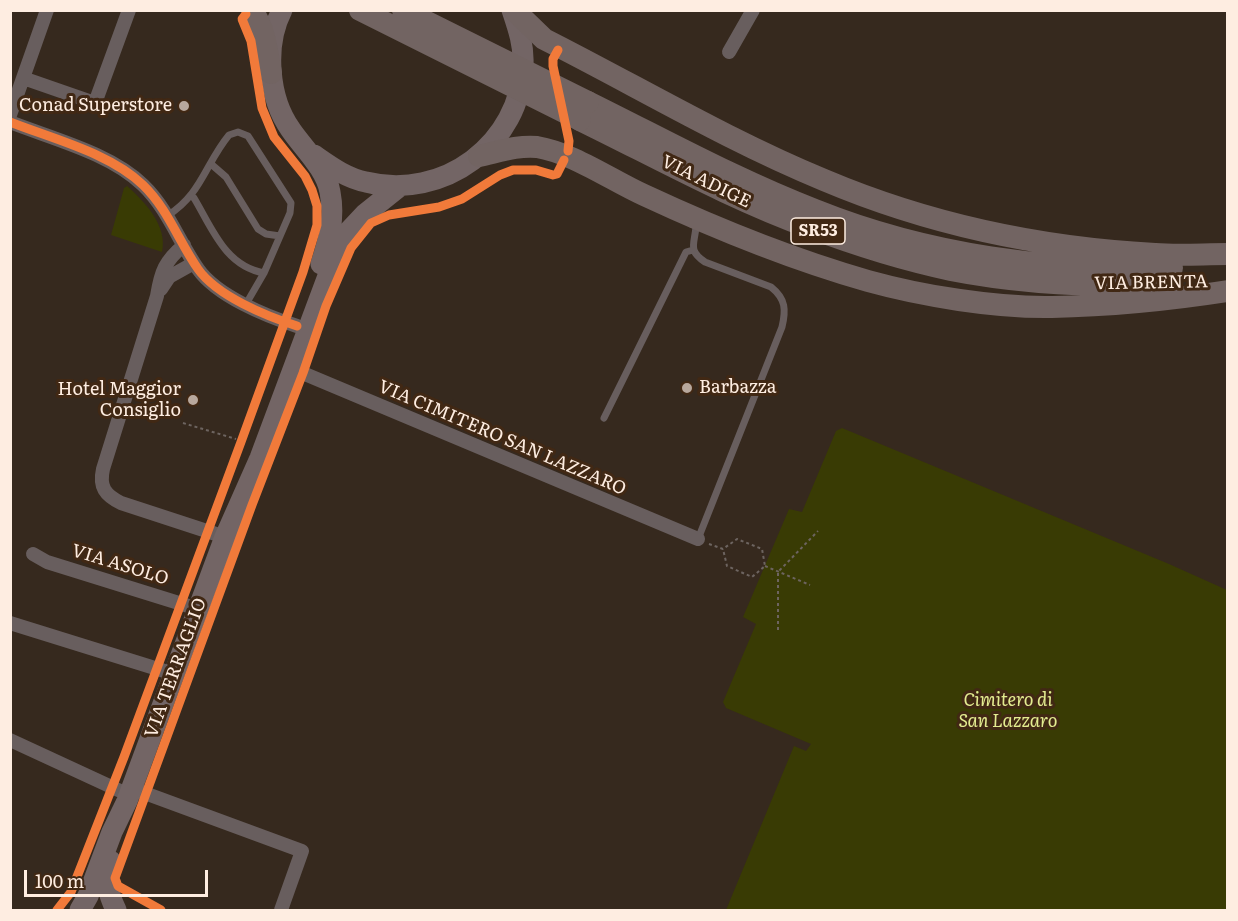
<!DOCTYPE html>
<html>
<head>
<meta charset="utf-8">
<style>
	body { margin:0 }
	#map { position:relative; width:1238px; height:921px; overflow:hidden; background:#36291e; font-family:Literata,serif }
	canvas { display:block }
	.frame { position:absolute; inset:0; border:12px solid #feede1; pointer-events:none }
	.scale { position:absolute; left:24px; top:870px; width:184px; height:27px; box-sizing:border-box; border:3px solid #feede1; border-top:0; padding-left:8px; font-size:18px; line-height:21px; white-space:nowrap; color:#feede1; -webkit-text-stroke:4px #412814; paint-order:stroke }
</style>
</head>
<body>
<div id="map">
<canvas width="1238" height="921"></canvas>
<div class="frame"></div>
<div class="scale">100 m</div>
</div>
<script>
const c = document.querySelector('canvas').getContext('2d');
c.lineJoin = 'round';
function fillPath(path, color) { c.fillStyle = color; c.fill(path, 'evenodd'); }
function trace(path, color, width, dash) { c.strokeStyle = color; c.lineWidth = width; c.lineCap = dash ? 'butt' : 'round'; c.setLineDash(dash || []); c.stroke(path); }
function drawText(font, color, halo, rows, align = 'center') {
  c.font = font + ' Literata,serif'; c.lineWidth = 6; c.setLineDash([]); c.textBaseline = 'middle'; c.strokeStyle = halo; c.fillStyle = color; for (const [text, x, y, turn = 0] of rows) {
    c.save(); c.translate(x, y); c.rotate((+turn || 0) * Math.PI / 180); c.textAlign = isNaN(turn) ? turn : align; if (halo) c.strokeText(text, 0, 0); c.fillText(text, 0, 0); c.restore();
  }
}
fillPath(new Path2D(`
	M127 186C145 202 168 226 162 252L111 235 124 188Z
	M842 428 1169 564 1227 590V910H726L794 746 806 751 811 744 726 708 723 702 756 624 743 617 789 509 802 512 836 431Z`), '#393b04');
trace(new Path2D(`
	M183 423 236 439
	M709 544 723 549 737 539 762 549 765 566 752 577 727 566 723 549
	M765 566 810 585
	M778 630V572L818 531`), '#6d6460', 2, [3, 3]);
trace(new Path2D(`
	M211 164 226 177 258 229 266 234 280 236
	M191 196 194 198C212 228 225 266 264 273
	M167 216C202 194 205 164 229 135L238 132 248 136 291 203 290 213 264 273 246 304
	M691 224 696 226C695 244 687 250 705 262L771 287C786 299 786 310 782 327L698 539
	M604 418 686 252 693 250`), '#685e5e', 7);
trace(new Path2D(`
	M729 52 753 10
	M23 78 95 103 129 10
	M10 115 47 10
	M10 122C53 139 110 153 143 185 168 209 179 242 198 269 217 296 266 316 297 326
	M184 245C165 261 161 271 157 296L103 469C99 487 105 495 121 503L225 537
	M161 289 169 277 194 263
	M293 369 698 539
	M33 554 47 562 198 609
	M10 623 174 674
	M10 740 129 795
	M131 788 302 851 281 910`), '#685e5e', 14);
trace(new Path2D(`
	M282 10C264 45 268 98 291 130 304 149 326 169 330 192 335 218 329 240 321 264
	M314 155C330 166 346 178 366 182 443 201 521 144 523 64 524 45 518 28 512 10
	M111 861C104 880 108 893 116 910
	M80 910 88 896 112 832 127 801 225 537 260 458 331 268 350 230 365 214 400 186`), '#736565', 21);
trace(new Path2D(`
	M252 10C265 29 267 51 271 73
	M514 10 544 39C637 86 727 140 824 180 928 224 1042 248 1155 254 1179 256 1203 254 1228 254
	M588 102C663 139 737 180 815 210 927 255 1052 272 1172 268
	M580 120C656 157 731 199 811 228 856 245 904 260 951 270 1022 284 1097 287 1169 285
	M479 156C498 152 518 145 537 147 573 153 611 180 644 195 717 229 791 259 868 281 922 296 996 308 1052 307 1110 306 1170 300 1228 291`), '#726462', 22);
trace(new Path2D(`
	M360 10 580 120
	M403 10 588 102`), '#726462', 22);
trace(new Path2D(`
	M558 50 553 59V66L569 141 568 151
	M10 122C53 139 110 153 143 185 168 209 179 242 198 269 217 296 266 316 297 326
	M57 910 71 892 124 757 241 442 303 272 317 225V206L312 190 305 176 274 137 262 108 251 41 242 19 246 14
	M161 910 118 886 115 878 252 505 303 373 326 306 351 248 371 223 389 215 439 207 462 199 500 175 513 170H536L553 175 557 174 564 160`), '#f17a3a', 9);
for (const [x, y, r, color] of [
	[184,106,6,"#b8a89d"],
	[687,388,6,"#b8a89d"],
	[193,400,6,"#b8a89d"]
]) { const dot = new Path2D(); dot.arc(x, y, r, 0, 2 * Math.PI); c.fillStyle = color; c.fill(dot); trace(dot, '#412814', 2); }
for (const [x, y, w] of [
	[818,231,54]
]) { const box = new Path2D(); box.roundRect(x - w / 2, y - 13, w, 26, 4.5); c.fillStyle = '#412814'; c.fill(box); trace(box, '#feede1', 1.5); }
drawText('bold 16px', '#feede1', null, [
	["SR53",818,231]
]);
drawText('18px', '#feede1', '#412814', [
	["Conad Superstore",172,106],
	["Barbazza",699,388,"left"],
	["Hotel Maggior",181,390],
	["Consiglio",181,411]
], 'right');
drawText('18px', '#feede1', '#412814', [
	["VIA ADIGE",706,182,26],
	["VIA BRENTA",1151,283,-1],
	["VIA CIMITERO SAN LAZZARO",502,438,23],
	["VIA ASOLO",120,565,17],
	["VIA TERRAGLIO",176,668,-70]
]);
drawText('italic 18px', '#e3ec90', '#412814', [
	["Cimitero di",1008,701],
	["San Lazzaro",1008,722]
]);
</script>
</body>
</html>
